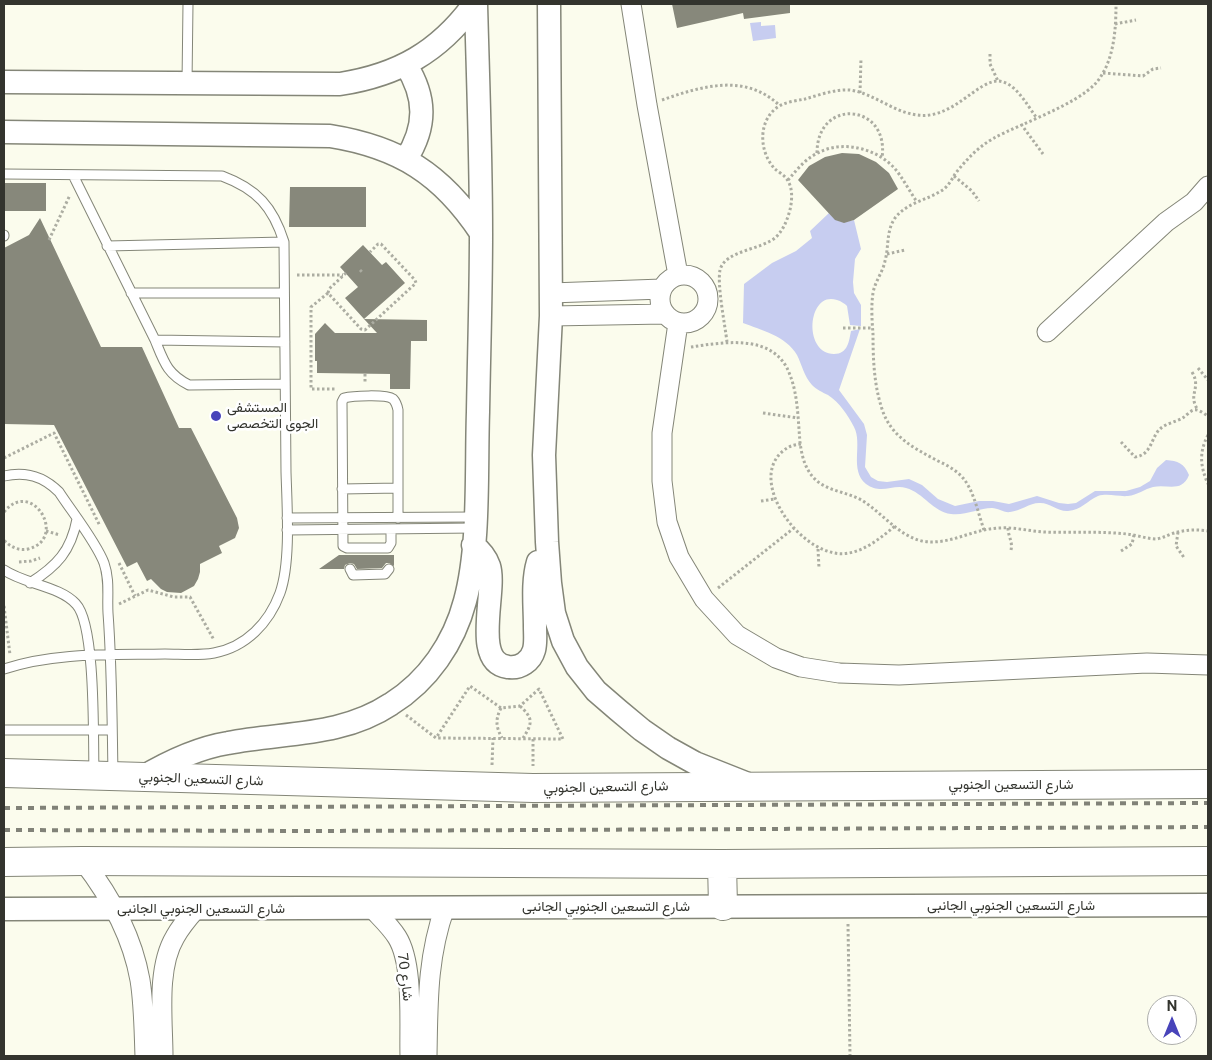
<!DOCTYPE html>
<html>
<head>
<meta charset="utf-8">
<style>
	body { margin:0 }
	#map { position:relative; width:1212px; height:1060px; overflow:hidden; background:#fbfced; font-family:"Public Sans",sans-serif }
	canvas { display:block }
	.frame { position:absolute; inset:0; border:5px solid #33342e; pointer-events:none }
	.north { position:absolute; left:1147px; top:995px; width:50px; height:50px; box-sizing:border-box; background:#fff; border:1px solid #adaeab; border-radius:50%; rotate:0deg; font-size:14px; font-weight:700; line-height:20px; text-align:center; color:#33342e }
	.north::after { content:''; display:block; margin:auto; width:18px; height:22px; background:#4844ba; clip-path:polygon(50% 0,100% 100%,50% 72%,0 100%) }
</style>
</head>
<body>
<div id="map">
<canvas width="1212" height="1060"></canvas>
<div class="frame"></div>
<div class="north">N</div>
</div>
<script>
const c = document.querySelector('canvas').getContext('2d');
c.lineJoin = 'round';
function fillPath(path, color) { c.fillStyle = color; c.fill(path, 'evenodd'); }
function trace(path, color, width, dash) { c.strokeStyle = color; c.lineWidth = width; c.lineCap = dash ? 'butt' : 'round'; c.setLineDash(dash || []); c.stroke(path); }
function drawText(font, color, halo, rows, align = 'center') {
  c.font = font + ' "Public Sans",Vazirmatn,sans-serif'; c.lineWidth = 5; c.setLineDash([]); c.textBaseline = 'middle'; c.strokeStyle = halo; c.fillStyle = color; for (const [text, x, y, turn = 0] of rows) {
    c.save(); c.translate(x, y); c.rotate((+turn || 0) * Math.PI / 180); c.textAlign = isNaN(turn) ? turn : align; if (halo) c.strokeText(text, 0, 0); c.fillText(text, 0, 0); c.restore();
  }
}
fillPath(new Path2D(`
	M761 22V26L775 25 776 38 753 41 750 23Z
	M829 213C837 223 843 223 854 220L861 249 855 259 853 282 854 293 861 305V326L850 325 847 306C845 304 841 301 837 300 808 290 802 353 834 354 848 354 849 341 851 331L860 329 839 390 864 424 867 435 865 467 871 477 878 481 887 482 909 479 922 485 938 499 955 506 979 501H993L1009 504 1037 496 1059 503 1068 504 1076 503 1095 491H1126L1140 487 1150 481 1157 468 1166 460C1178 461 1184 463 1189 475 1182 493 1168 484 1153 487 1145 489 1137 495 1128 496 1119 497 1108 493 1098 496 1087 501 1081 510 1068 511 1058 512 1049 502 1039 503 1030 503 1020 511 1010 512 1004 513 998 508 992 508 979 508 965 516 951 514 933 512 924 493 906 488 893 484 881 495 866 484 849 470 863 444 854 427 848 415 839 402 828 395 822 392 817 390 812 385 804 376 802 365 797 355 786 336 761 330 743 323L744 284 772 263 796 251 812 238 810 231Z`), '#c7cdf0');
fillPath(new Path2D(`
	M672 4H790V13L744 19 743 13 677 28Z
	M842 153 859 154 876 162 889 173 898 189 854 220 844 223 835 220 798 180 809 166 825 157Z
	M4 183H46V211H4Z
	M290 187H366V227H289Z
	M40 218 101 347H142L179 428H191L237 518 239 528 235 538 219 546 222 553 200 564V572L198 579 194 586 181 593 167 592 161 589 151 579 147 581 137 562 127 567 54 425 4 424V248L29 235Z
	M363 245 382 265 386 262 405 283 364 319 345 298 358 287 340 267Z
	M364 319 427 320V341H411L410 389H390V374L317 373V361H315V334L325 323 335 333H377Z
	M339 555H394V566L389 563H386L382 568 357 569 354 564 350 563 345 565 344 569H319Z`), '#87887b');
const service = new Path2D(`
	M187 83 188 4
	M4 174 222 176C257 189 273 207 284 242 284 319 286 396 286 472 287 506 291 562 280 593 269 623 246 647 214 653 198 656 180 654 165 654 111 655 55 652 4 669
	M73 175 155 340C164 362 167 374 189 385L285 384
	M4 236V235
	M107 246 284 242
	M131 293H284
	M155 340 285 342
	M4 476C26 471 43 476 59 492 72 512 96 542 104 563 110 580 107 596 108 613 112 667 112 720 113 774
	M342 489 398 488
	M287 518 475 517
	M391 529V543L388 548H347L343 546 342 402 344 398C352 396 386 394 393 399 396 402 397 405 398 410V518
	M287 530 475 528
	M350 569 353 575 385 574 389 569
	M4 570C24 584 60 586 76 604 96 625 93 740 94 773
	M30 583C57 566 71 551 77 519
	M4 730H112`);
const minor = new Path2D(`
	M631 4 647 105 678 275
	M660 299a24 24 0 1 1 48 0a24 24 0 1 1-48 0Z
	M551 293 662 289
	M551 316 665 314
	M678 323 662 433V481L667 522 679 557 704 599 737 635 776 658 801 667 839 673 899 675 1147 663 1208 665
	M1047 332 1166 222 1194 202 1208 186
	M83 861C111 897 132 935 140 980 144 1005 144 1031 145 1056
	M371 907C380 917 390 926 397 937 414 964 409 1024 410 1056
	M163 1056C163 1020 156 969 175 937 181 926 188 918 196 909
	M427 1056C428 1003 427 958 445 907`);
const tertiary = new Path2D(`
	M549 4 551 316 544 455 547 542 550 583 554 613 563 641 577 667 596 691 618 710 642 730 668 748 695 763 748 784
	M406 65C426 97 427 126 406 159
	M4 82 340 84C398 75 439 52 474 4
	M4 132 330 136C399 147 442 174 481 233
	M473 545C481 551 486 557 489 566 497 591 471 662 508 667 520 669 531 661 534 650 536 643 535 634 535 627 535 606 532 582 538 562
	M141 778C168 762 197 748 228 743 285 732 341 737 391 704 428 681 454 643 465 601 480 546 476 471 478 412 479 353 481 293 481 233 481 157 478 80 476 4
	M4 909 1208 905`);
const trunk = new Path2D(`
	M4 773 533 788 1208 784
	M4 862 83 861 722 864 1208 861
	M722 864 723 906`);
trace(service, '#848678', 11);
trace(minor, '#848678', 21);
trace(tertiary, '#848678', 25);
trace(trunk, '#848678', 30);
trace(new Path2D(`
	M1115 24 1136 20
	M990 54V64L998 81
	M1103 73 1143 76 1153 69 1161 68
	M860 93 861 58
	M662 100C702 86 745 73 779 105
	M1021 124 1043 154
	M817 153C817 97 890 103 882 158
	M954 176 972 191 979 201
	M788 180C796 171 804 160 816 154 841 139 878 148 896 170 904 180 910 192 917 202
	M49 240 70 195
	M887 254 905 250
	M360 270 363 273
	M346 273 329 289 328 293 361 329 365 330 416 283 415 280 381 244H378L370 252
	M297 275H343
	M328 293 311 307V389H336
	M843 328H872
	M727 342C725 325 717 285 720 270 725 250 762 250 776 237 784 229 787 220 790 210 792 201 793 189 788 181 785 175 778 172 774 168 760 152 758 125 774 110 782 102 795 101 805 99 819 95 835 89 850 90 873 93 893 112 917 115 953 120 977 80 999 81 1016 83 1027 105 1036 117
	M691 347C725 342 775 333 790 375 798 395 798 420 800 442 802 458 806 474 821 484 834 492 850 493 863 501 882 513 899 536 922 541 949 546 972 529 999 528 1014 527 1029 531 1044 532 1072 533 1100 531 1127 534 1137 535 1147 539 1157 539 1162 538 1166 536 1171 534 1183 530 1195 529 1208 531
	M1198 368 1208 380
	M1192 372C1202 389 1187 394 1198 410
	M365 374V383
	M763 413 798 418
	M1208 435C1199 452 1200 466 1208 484
	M1121 442 1135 457C1152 455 1151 437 1160 429 1166 423 1177 422 1184 417 1187 415 1190 411 1194 410 1199 409 1204 414 1208 416
	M801 444C793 445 789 446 783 451 745 482 805 562 849 553 866 550 882 537 895 526
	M4 458 54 433 100 526
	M761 501 775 499
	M4 512C32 477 69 539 28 549 19 551 10 547 4 540
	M1008 528C1008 536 1013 542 1011 550
	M984 530C978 513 974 491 963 478 956 470 947 465 938 461 914 448 891 437 882 409 874 385 873 359 873 334 872 321 871 306 873 293 875 281 883 272 885 261 889 247 886 231 895 218 907 202 929 200 944 189 949 185 952 179 955 174 966 160 978 147 994 138 1022 123 1076 105 1096 83 1114 62 1116 30 1116 4
	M46 531 60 535
	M1178 532 1176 546 1185 559
	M818 549 819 568
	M1121 551 1132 544 1134 535
	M19 562 31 561 40 558
	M119 563 135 596
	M718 588 794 528
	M119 604 148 590 174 597H190L214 640
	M4 606 10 655
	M520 706C533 718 533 723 523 738
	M501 708C495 720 496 727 502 738
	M406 715 436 738 563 739 539 689 520 706 501 708 470 686 436 738
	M533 739V766
	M492 765 493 738
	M848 924 850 1056`), '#acada2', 3, [2.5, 2.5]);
trace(service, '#fff', 9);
trace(minor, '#fff', 19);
trace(tertiary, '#fff', 22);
trace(trunk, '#fff', 28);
trace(new Path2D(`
	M4 808 1208 803
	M4 830 313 831 1208 827`), '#818278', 4, [6, 6]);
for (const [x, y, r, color] of [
	[216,416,6,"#4844ba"]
]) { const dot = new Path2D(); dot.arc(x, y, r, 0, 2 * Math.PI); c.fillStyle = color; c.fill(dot); trace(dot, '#fff', 2); }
drawText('14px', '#33342e', '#fff', [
	["المستشفى",227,408],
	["الجوى التخصصى",227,424]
], 'left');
drawText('14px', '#33342e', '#fff', [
	["شارع التسعين الجنوبي",201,779,2],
	["شارع التسعين الجنوبي",1011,785],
	["شارع التسعين الجنوبي",606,787,-1],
	["شارع التسعين الجنوبي الجانبى",1011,906],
	["شارع التسعين الجنوبي الجانبى",606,907],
	["شارع التسعين الجنوبي الجانبى",201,909],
	["شارع 70",405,977,83]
]);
</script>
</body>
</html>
